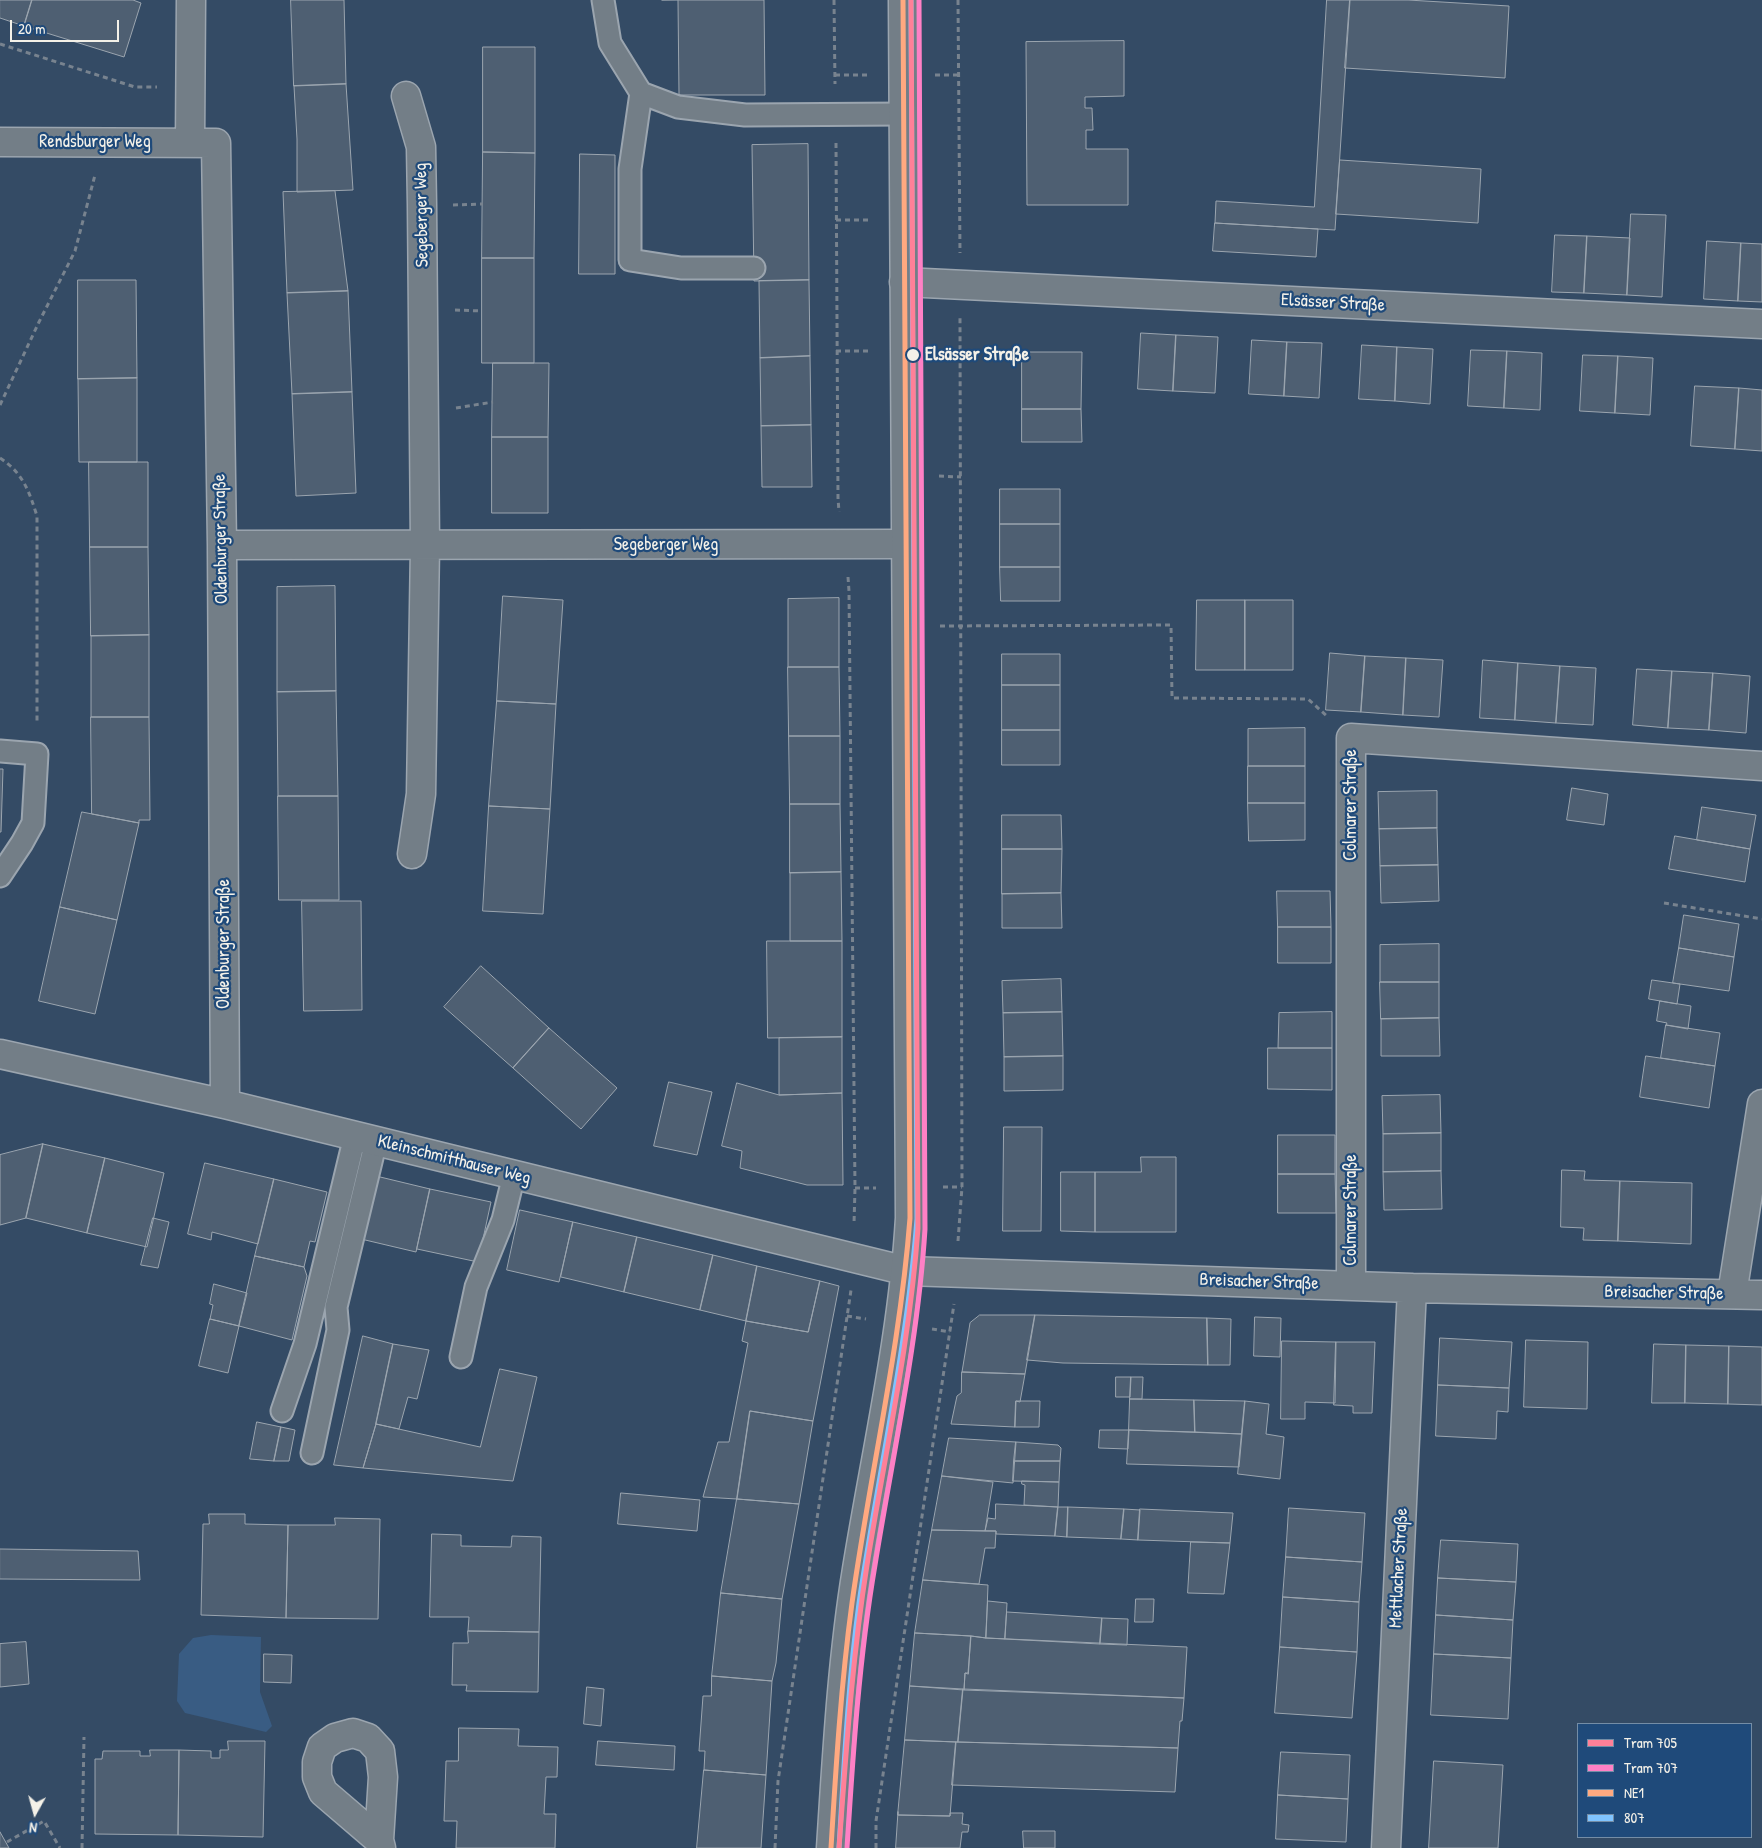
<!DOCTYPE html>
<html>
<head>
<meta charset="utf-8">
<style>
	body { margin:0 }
	#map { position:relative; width:1762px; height:1848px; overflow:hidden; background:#344b65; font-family:"Patrick Hand",sans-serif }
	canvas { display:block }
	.legend { position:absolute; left:1577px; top:1723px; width:175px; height:115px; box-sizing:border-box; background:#1f4a7a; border:1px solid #748da6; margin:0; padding:6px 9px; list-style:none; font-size:15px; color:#f4f1e8 }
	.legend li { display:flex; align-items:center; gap:10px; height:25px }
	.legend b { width:25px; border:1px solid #748da6 }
	.north { position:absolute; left:10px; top:1788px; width:50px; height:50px; -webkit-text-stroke:4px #1f4a7a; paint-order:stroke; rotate:187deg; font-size:14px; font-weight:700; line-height:20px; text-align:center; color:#f4f1e8 }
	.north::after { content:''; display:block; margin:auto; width:18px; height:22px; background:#f4f1e8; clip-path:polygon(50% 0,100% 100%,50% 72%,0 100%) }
	.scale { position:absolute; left:10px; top:20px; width:109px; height:22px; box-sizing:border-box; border:2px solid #f4f1e8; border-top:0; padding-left:6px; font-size:15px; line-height:18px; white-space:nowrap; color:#f4f1e8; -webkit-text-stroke:4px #1f4a7a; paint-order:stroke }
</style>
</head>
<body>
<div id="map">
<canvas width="1762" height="1848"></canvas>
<ul class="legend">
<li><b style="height:6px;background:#ff8098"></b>Tram 705</li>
<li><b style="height:6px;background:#ff80c5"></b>Tram 707</li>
<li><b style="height:6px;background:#ffa980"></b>NE1</li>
<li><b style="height:6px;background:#80c4ff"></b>807</li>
</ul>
<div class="north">N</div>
<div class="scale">20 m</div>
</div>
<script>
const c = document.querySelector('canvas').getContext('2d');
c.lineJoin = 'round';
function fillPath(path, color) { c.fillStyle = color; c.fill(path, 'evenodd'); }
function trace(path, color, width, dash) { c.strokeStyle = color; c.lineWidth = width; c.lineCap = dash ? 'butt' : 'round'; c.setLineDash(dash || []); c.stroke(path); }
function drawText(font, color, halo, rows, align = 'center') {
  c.font = font + ' "Patrick Hand",sans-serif'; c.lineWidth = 4.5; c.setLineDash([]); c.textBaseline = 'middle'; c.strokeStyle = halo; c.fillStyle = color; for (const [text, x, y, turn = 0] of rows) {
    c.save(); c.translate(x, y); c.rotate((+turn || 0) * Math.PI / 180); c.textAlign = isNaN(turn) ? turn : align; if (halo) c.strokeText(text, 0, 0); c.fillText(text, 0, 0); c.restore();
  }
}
fillPath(new Path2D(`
	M211 1635 261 1637 260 1692 272 1726 266 1732 185 1713 177 1701 179 1654 193 1638Z`), '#395c83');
const building = new Path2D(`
	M0 0H32L24 26 0 18Z
	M32 0H133L141 3 124 57 24 26Z
	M291 0H344L346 84 294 86Z
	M662 0H764L765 95H679L678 0Z
	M1327 0H1350L1335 230 1215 223 1216 201 1314 207Z
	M1350 0H1408L1509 6 1505 78 1345 68Z
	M1124 41V96L1085 97V108H1092L1093 130H1086V149H1128V205H1027L1026 42Z
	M483 47H535V153L483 152Z
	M346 84 353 190 297 192V139L294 86Z
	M808 144 809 280 754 281 752 145Z
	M483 152 535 153 534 258H482Z
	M580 154 615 155V274H579Z
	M1340 160 1481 169 1478 223 1336 214Z
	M335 191 348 291 287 293 283 192Z
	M1631 214 1666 215 1662 297 1627 295Z
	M1215 223 1318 229 1316 257 1213 251Z
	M1555 235 1587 236 1584 293 1552 292Z
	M1587 236 1630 238 1627 295 1584 293Z
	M1707 241 1741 243 1738 301 1704 299Z
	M1741 243 1762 244V302L1738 301Z
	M482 258H534V363H482Z
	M78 280H136L137 378 78 379Z
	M809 280 810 356 760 358 759 281Z
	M348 291 352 392 292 394 287 293Z
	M1141 333 1176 335 1173 391 1138 389Z
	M1176 335 1218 337 1215 393 1173 391Z
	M1252 340 1287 342 1284 396 1249 394Z
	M1287 342 1322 343 1319 398 1284 396Z
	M1362 345 1397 347 1395 401 1359 399Z
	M1397 347 1433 349 1430 404 1395 401Z
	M1471 350 1507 351 1504 408 1468 406Z
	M1507 351 1542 353 1540 410 1504 408Z
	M1022 352H1082L1081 409H1022Z
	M1583 355 1618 356 1615 413 1580 411Z
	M810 356 811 425 761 426 760 358Z
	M1618 356 1653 358 1650 415 1615 413Z
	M493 363H549L548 437H492Z
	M137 378V462H79L78 379Z
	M1695 386 1739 388 1735 449 1691 446Z
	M1739 388 1762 390V451L1735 449Z
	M352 392 356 493 296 496 292 394Z
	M1022 409H1081L1082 442H1022Z
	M811 425 812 487H762L761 426Z
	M492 437H548V513H492Z
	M89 462H148V547H90Z
	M1000 489H1060V524H1000Z
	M1000 524H1060V567H1000Z
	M90 547H148L149 635 91 636Z
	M1000 567H1060V601H1001Z
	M335 586 336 691 277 692V587Z
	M503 596 563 600 556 704 497 701Z
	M839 598V667H788V599Z
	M1197 600H1245V670H1196Z
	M1245 600H1293V670H1245Z
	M149 635V717H91V636Z
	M1330 653 1365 656 1361 712 1326 710Z
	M1002 654H1060V685H1002Z
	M1365 656 1406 658 1403 715 1361 712Z
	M1406 658 1443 660 1439 717 1403 715Z
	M1483 660 1518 663 1515 720 1480 718Z
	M1518 663 1560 666 1556 723 1515 720Z
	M1560 666 1596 668 1593 725 1556 723Z
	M788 667H839L840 736H789Z
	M1637 669 1672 671 1668 728 1633 725Z
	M1672 671 1713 673 1709 730 1668 728Z
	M1713 673 1750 676 1746 733 1709 730Z
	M1002 685H1060V730H1002Z
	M336 691 338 796H278L277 692Z
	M497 701 556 704 550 809 489 806Z
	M91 717H149L150 820H139V823L92 814Z
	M1305 728V766H1248V729Z
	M1002 730H1060V765H1002Z
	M789 736H840V804H790Z
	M1248 766H1305V803H1248Z
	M0 769H3L1 832H0Z
	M1572 788 1608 794 1604 825 1567 820Z
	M1437 791V828L1379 829 1378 792Z
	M278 796H338L339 900H279Z
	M1248 803H1305V840L1249 841Z
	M790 804H840L841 872 790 873Z
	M489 806 550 809 543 914 483 911Z
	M1702 807 1756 815 1750 849 1697 840Z
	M82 812 139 823 117 920 60 907Z
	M1002 815H1061L1062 849H1002Z
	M1437 828 1438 865 1380 866 1379 829Z
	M1675 836 1750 849 1745 882 1669 869Z
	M1002 849H1062L1061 893 1002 894Z
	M1438 865 1439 901 1381 903 1380 866Z
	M841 872 842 941H790V873Z
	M1277 891H1330L1331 927H1278Z
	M1061 893 1062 928H1002V894Z
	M302 901H361L362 1010 304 1011Z
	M60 907 117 920 95 1014 39 1001Z
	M1684 915 1739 924 1734 957 1679 948Z
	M1278 927H1331V963H1278Z
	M767 941H842V1037L768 1038Z
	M1439 944V982H1380V945Z
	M1679 948 1734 957 1729 991 1673 983Z
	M481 966 549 1028 513 1068 444 1007Z
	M1061 979 1062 1012 1003 1013 1002 981Z
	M1652 980 1680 984 1677 1004 1649 999Z
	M1380 982H1439V1018L1381 1019Z
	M1660 1001 1691 1006 1688 1029 1666 1025 1667 1023 1657 1021Z
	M1062 1012 1063 1056 1004 1057 1003 1013Z
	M1332 1012V1048H1278L1279 1013Z
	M1439 1018 1440 1056H1381V1019Z
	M1666 1025 1720 1033 1715 1066 1661 1058Z
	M549 1028 617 1088 581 1129 513 1068Z
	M842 1037V1093L779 1095V1038Z
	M1268 1048H1332V1090L1268 1089Z
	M1063 1056V1090L1004 1091V1057Z
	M1646 1056 1715 1066 1709 1108 1640 1097Z
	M669 1082 712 1092 697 1155 654 1146Z
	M737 1083 779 1095 842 1093 843 1185H807L740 1168 742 1151 722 1146Z
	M1440 1095 1441 1133 1383 1134 1382 1096Z
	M1004 1127H1042L1041 1231H1003Z
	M1441 1133V1171L1383 1172V1134Z
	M1278 1135H1335V1174H1278Z
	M43 1144 105 1158 87 1233 26 1218Z
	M43 1144 26 1218 0 1225V1155Z
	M1141 1157H1176V1232H1095V1172H1141Z
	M105 1158 164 1173 147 1247 87 1233Z
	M205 1163 274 1179 258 1244 212 1232 211 1240 188 1234Z
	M1562 1170 1585 1171 1584 1180 1620 1181 1618 1241 1583 1240 1584 1228 1561 1227Z
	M1441 1171 1442 1209 1384 1210 1383 1172Z
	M1061 1172H1095V1232L1061 1231Z
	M1278 1174H1335L1336 1213H1278Z
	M376 1176 430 1189 416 1252 361 1239Z
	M274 1179 327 1192 315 1242 310 1241 304 1267 255 1256Z
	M1620 1181 1692 1183 1691 1244 1618 1241Z
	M430 1189 491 1202 478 1262 417 1249Z
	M520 1210 573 1222 559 1282 507 1270Z
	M153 1218 169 1222 158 1268 141 1265Z
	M573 1222 637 1237 624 1292 561 1277Z
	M637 1237 713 1255 700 1310 624 1292Z
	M713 1255 757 1266 746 1321 700 1310Z
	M255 1256 304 1267 307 1276 292 1340 239 1326Z
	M757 1266 820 1281 808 1332 746 1321Z
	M820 1281 839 1286 813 1421 750 1411 737 1499 703 1497 718 1442H729L748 1343 742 1341 746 1321 808 1332Z
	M214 1284 247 1293 239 1326 210 1319 213 1305 210 1304Z
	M980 1315H1035L1025 1374 962 1372 970 1323Z
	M1035 1315 1207 1318 1208 1365 1063 1363 1027 1360Z
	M1255 1317 1281 1318 1280 1357 1254 1356Z
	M1207 1318 1231 1319 1230 1365H1208Z
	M210 1319 239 1326 228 1373 199 1366Z
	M363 1336 393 1344 376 1424 363 1468 334 1465Z
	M1440 1338 1512 1342 1509 1388 1438 1385Z
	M1526 1340 1588 1342 1587 1409 1524 1407Z
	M1282 1341 1336 1342 1335 1403 1305 1402V1419H1281Z
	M1336 1342H1375L1372 1413H1353V1406L1334 1405Z
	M393 1344 429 1350 417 1399 408 1397 399 1429 376 1424Z
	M1654 1344 1686 1345 1685 1403H1652Z
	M1686 1345 1729 1346 1728 1404 1685 1403Z
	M1729 1346 1762 1347V1405L1728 1404Z
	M500 1369 537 1377 513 1481 363 1468 376 1424 480 1447Z
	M962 1372 1025 1374 1020 1402 1016 1401 1015 1427 951 1424 957 1396 961 1393Z
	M1116 1377H1131L1130 1397H1116Z
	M1131 1377H1143L1142 1399H1130Z
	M1438 1385 1509 1388 1508 1412 1497 1411 1496 1439 1436 1436Z
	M1130 1399 1194 1400 1195 1432 1129 1430Z
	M1194 1400 1245 1401 1242 1434 1195 1432Z
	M1016 1401H1040L1039 1427H1015Z
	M1245 1401 1269 1404 1266 1434 1284 1437 1280 1479 1238 1474Z
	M750 1411 813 1421 799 1504 737 1499Z
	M257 1422 281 1427 274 1461 250 1459Z
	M281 1427 295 1430 289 1461H274Z
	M1100 1430H1129L1128 1449 1099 1448Z
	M1129 1430 1242 1434 1239 1467 1127 1464Z
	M949 1438 1016 1442 1013 1483 942 1476Z
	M1016 1442 1058 1445 1061 1448 1060 1461H1014Z
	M1014 1461H1060L1059 1482 1013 1481Z
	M942 1476 993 1482 985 1531 932 1530Z
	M1022 1481 1059 1482 1058 1507 1024 1505 1025 1485 1022 1484Z
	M621 1493 700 1500 697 1531 618 1524Z
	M737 1499 799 1504 782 1599 721 1593Z
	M996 1504 1058 1507 1055 1536 996 1534V1531H985L988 1518 995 1519Z
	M1058 1507H1068L1067 1537 1055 1536Z
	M1068 1507 1124 1509 1121 1539 1067 1537Z
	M1289 1508 1365 1513 1362 1562 1286 1557Z
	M1124 1509 1140 1510 1138 1540 1121 1539Z
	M1140 1509 1233 1513 1230 1543 1138 1540Z
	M209 1514H245V1524L288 1525 286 1618 201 1615 203 1524H209Z
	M335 1518 380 1519 378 1619 286 1618 288 1525H335Z
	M932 1530 996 1531 995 1548H985L979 1584 923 1580Z
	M432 1534 461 1535V1546L511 1547 512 1536 541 1537 539 1632 468 1631 469 1617H430Z
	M1441 1540 1518 1544 1516 1582 1438 1578Z
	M1191 1542 1230 1543 1224 1594 1188 1593Z
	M0 1549 138 1551 140 1580 0 1579Z
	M1286 1557 1362 1562 1359 1602 1283 1597Z
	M1438 1578 1516 1582 1513 1620 1436 1615Z
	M923 1580 988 1585 986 1638 971 1636 915 1633Z
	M721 1593 782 1599 776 1663 772 1681 712 1676Z
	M1283 1597 1359 1602 1357 1652 1280 1647Z
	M1136 1599H1154L1153 1622H1135Z
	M988 1601 1007 1603 1005 1639 986 1638Z
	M1007 1612 1102 1618 1100 1644 1005 1639Z
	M1436 1615 1513 1620 1511 1658 1434 1654Z
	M1102 1618 1128 1619 1127 1645 1100 1644Z
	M468 1631 539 1632 538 1692 466 1691 467 1685H452L453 1643H468Z
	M915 1633 971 1636 968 1673H965L964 1690 910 1686Z
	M971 1636 986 1638 1187 1647 1184 1698 964 1690 965 1673 968 1674Z
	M26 1642 29 1684 0 1687V1644Z
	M1280 1647 1357 1652 1352 1718 1275 1713Z
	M264 1654 292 1655 291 1683 264 1682Z
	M1434 1654 1511 1658 1508 1719 1431 1715Z
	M712 1676 772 1681 766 1775 704 1770 705 1751H699L703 1696H711Z
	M910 1686 963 1689 958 1742 905 1740Z
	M587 1687 604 1689 601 1726 584 1724Z
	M963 1689 1184 1698 1182 1721H1180L1178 1748 958 1742Z
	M459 1728 519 1729 518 1746 558 1747 557 1777H546L544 1814H556L555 1848H456L457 1821H444L446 1761H458Z
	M905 1740 956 1742 950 1816 898 1815Z
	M228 1741H265L263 1837 178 1835 179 1750 211 1751V1758H220V1750H228Z
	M598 1741 675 1746 674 1770 596 1765Z
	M956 1742 1178 1748 1175 1792 952 1785Z
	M150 1750H179L178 1835 95 1834V1759H102L103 1751H140V1756H150Z
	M1281 1752 1350 1755 1348 1799 1278 1795Z
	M1434 1761 1503 1765 1498 1848H1429Z
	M704 1770 766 1775 761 1848H697Z
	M1278 1795 1348 1799 1346 1842 1276 1839Z
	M898 1812V1815L950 1816V1813H963L962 1824 969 1825 968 1832H962L960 1848H896Z
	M1023 1831H1055V1848H1024Z
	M0 1832 9 1848H0Z`);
fillPath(building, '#4e5f72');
trace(building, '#9ba5af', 1);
const service = new Path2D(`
	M603 0 610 43 641 93 678 107 745 115 904 114
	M641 93 630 169V260L681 268H754
	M0 751 37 754 33 823 22 843 0 876
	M461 1357 476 1287 503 1220 514 1175
	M282 1411 305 1344 355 1136
	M312 1453 338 1330 336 1307 376 1141`);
const minor = new Path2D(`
	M406 96 421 147 422 205 425 546 421 794 412 854
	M0 142 216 143 222 545 225 1104
	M190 143 191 0
	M904 282 1762 324
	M222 545 906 544
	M0 1054 225 1104 907 1271 1412 1288 1762 1295
	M1351 1285V738L1762 766
	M1732 1294 1762 1104
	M379 1840 323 1792 317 1777V1762L322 1747 335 1738 353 1733 368 1738 380 1751 383 1777 379 1840 381 1848
	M1386 1848 1412 1288`);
const secondary = new Path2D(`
	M831 1848C837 1755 842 1661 857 1569 876 1452 903 1336 910 1218L903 0`);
trace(service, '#9ba5af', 25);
trace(minor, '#9ba5af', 31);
trace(secondary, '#9ba5af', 31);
trace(new Path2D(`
	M834 0 835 84
	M958 0 960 253
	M0 44 135 87H157
	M835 75H871
	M935 75H959
	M836 143 838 498 839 512
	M453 205 483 204
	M836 220H871
	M455 310 482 311
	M836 351H872
	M0 405 39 322 75 251 95 175
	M456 408 493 402
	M0 458C23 473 29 491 37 516V724
	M939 476 961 477
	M848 577 849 591 855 1188 854 1224
	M940 626 1171 625 1172 698 1308 699 1328 717
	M1664 903 1762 919
	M943 1187H962
	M855 1188H876
	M958 1241 962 1187 960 317
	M847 1316 866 1319
	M932 1329 950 1332
	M7 1842 44 1821 60 1848
	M82 1848 84 1737
	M775 1848 778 1781 851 1290
	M876 1848V1821L954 1304`), '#78838f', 3, [5, 4]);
trace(service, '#737e87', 21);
trace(minor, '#737e87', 28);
trace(secondary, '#737e87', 28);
trace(new Path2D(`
	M831 1848C836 1766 841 1684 852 1603 870 1474 900 1348 910 1218L903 0`), '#ffa980', 5);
trace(new Path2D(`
	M839 1848C844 1766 848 1684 859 1603 878 1475 907 1348 917 1219L911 0`), '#80c4ff', 5);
trace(new Path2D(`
	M839 1848C846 1754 852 1659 867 1565 885 1453 910 1342 918 1228L911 0`), '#ff8098', 5);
trace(new Path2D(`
	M847 1848C853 1754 859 1659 875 1565 893 1453 918 1342 925 1229L919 0`), '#ff80c5', 5);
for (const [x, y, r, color] of [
	[913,355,7,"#f4f1e8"]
]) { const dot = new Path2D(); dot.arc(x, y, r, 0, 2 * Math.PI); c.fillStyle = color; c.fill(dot); trace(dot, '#1f4a7a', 2); }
drawText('18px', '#f4f1e8', '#1f4a7a', [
	["Rendsburger Weg",95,142],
	["Segeberger Weg",422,215,-91],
	["Elsässer Straße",1333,303,3],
	["Oldenburger Straße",221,539,-91],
	["Segeberger Weg",666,545],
	["Colmarer Straße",1351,805,-90],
	["Oldenburger Straße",224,944,-90],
	["Kleinschmitthauser Weg",454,1160,14],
	["Colmarer Straße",1351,1210,-90],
	["Breisacher Straße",1259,1282,2],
	["Breisacher Straße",1664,1293,1],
	["Mettlacher Straße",1399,1568,-87]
]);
drawText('bold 18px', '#f4f1e8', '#1f4a7a', [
	["Elsässer Straße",925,355]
], 'left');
</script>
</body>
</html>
